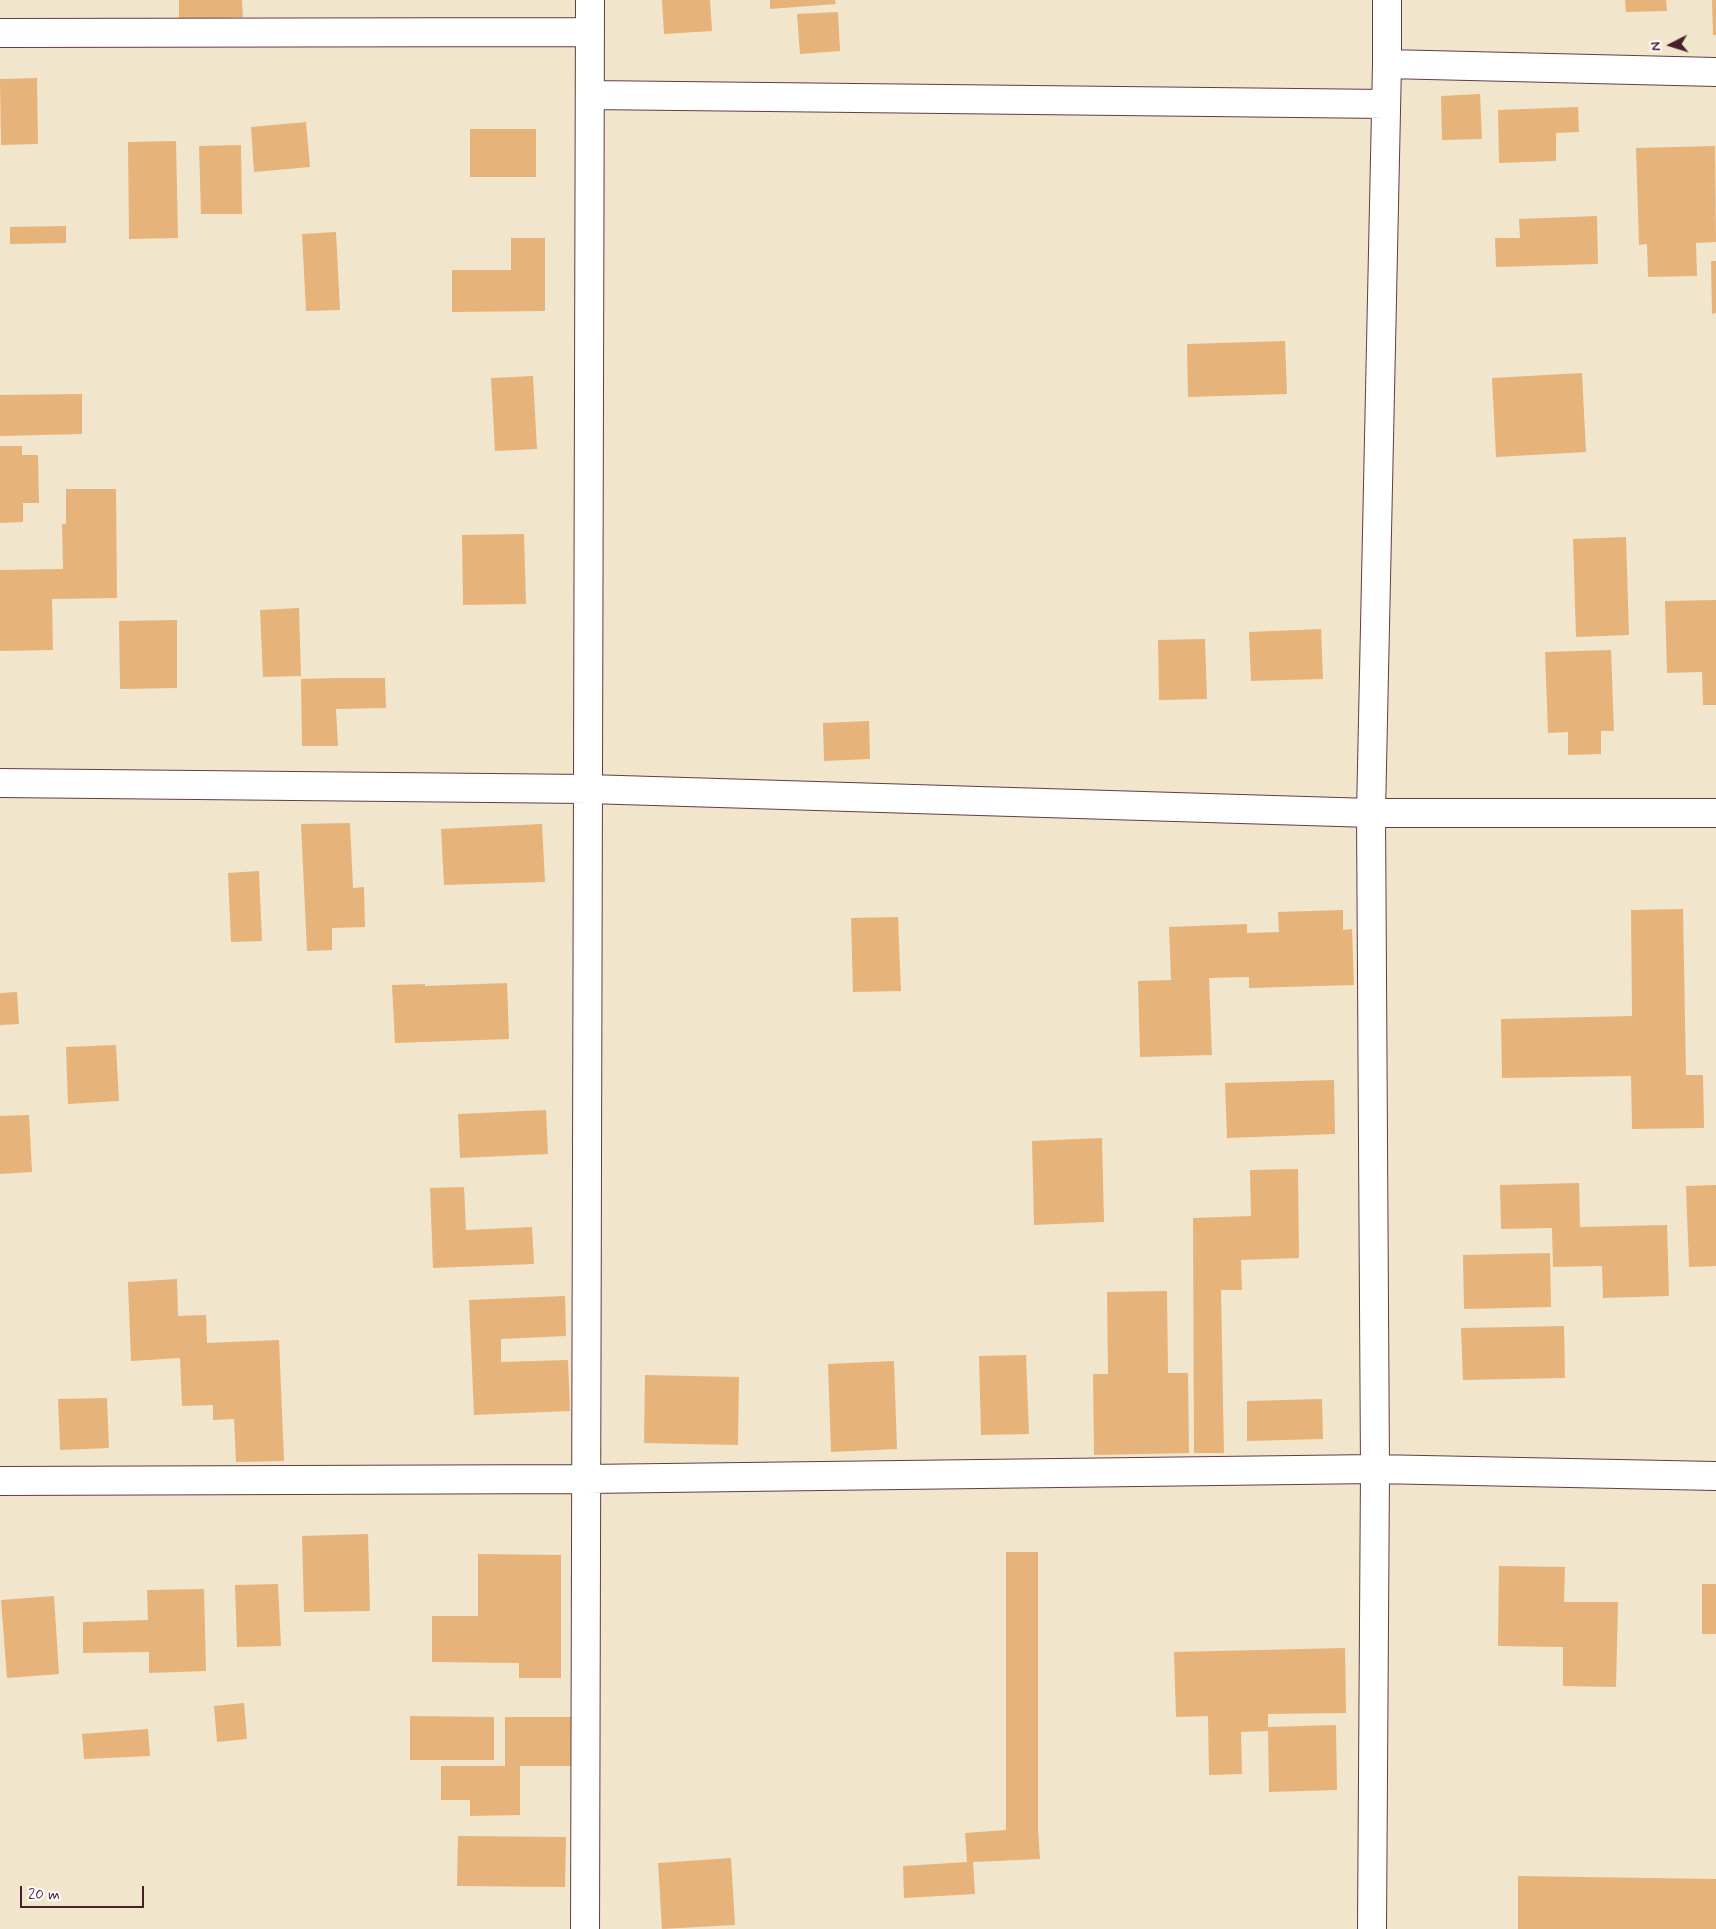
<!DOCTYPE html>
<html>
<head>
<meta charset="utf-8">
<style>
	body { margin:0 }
	#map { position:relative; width:1716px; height:1929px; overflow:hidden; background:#f1e6cb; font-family:Mynerve,sans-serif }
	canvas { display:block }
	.north { position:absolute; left:1646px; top:20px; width:50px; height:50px; -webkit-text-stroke:4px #fff; paint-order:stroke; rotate:265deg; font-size:14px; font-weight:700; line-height:20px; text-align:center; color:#4a1f2b }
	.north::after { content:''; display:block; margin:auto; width:18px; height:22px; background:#4a1f2b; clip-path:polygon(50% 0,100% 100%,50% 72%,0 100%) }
	.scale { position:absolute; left:20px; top:1886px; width:124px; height:22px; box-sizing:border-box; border:2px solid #4a1f2b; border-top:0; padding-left:6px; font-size:15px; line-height:18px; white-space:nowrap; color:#4a1f2b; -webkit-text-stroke:4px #fff; paint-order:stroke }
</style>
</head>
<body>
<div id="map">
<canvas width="1716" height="1929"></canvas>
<div class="north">N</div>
<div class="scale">20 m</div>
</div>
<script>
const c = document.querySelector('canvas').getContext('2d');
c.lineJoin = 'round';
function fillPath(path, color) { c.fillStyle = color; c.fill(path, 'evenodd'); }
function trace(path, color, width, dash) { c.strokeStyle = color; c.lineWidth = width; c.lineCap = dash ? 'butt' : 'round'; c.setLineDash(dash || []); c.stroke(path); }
fillPath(new Path2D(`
	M179 0H242L243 17 179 20Z
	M662 0H710L712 31 664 34Z
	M770 0H835L836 4 770 9Z
	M1625 0H1666L1667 11 1626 12Z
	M1712 0H1716V35H1713Z
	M838 12 840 51 800 54 797 14Z
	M37 78 38 144 1 145 0 79Z
	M1480 94 1482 139 1442 140 1441 96Z
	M1578 107 1579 132 1556 133V161L1499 163 1498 110Z
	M306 122 310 167 254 172 251 127Z
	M470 129H536V177H470Z
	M176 141 178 238 129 239 128 142Z
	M241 145 242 214H201L199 146Z
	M1715 146 1716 242 1696 243 1697 276 1648 277 1647 244 1639 245 1636 148Z
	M1597 216 1598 264 1496 267 1495 238H1520L1519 219Z
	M66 226V243L10 244V227Z
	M336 232 340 310 306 311 302 234Z
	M511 238H545V311L452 312V270H511Z
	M1711 261H1716V313L1712 314Z
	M1285 341 1287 394 1188 397 1187 344Z
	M1582 373 1586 452 1496 457 1492 378Z
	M533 376 537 449 495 451 491 378Z
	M82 394V434L0 436V395Z
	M0 446H22V455H38L39 503H23V522L0 523Z
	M66 489H116L117 598 52 599 53 650 0 651V570L63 569 62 524H66Z
	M524 534 526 604 463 605 462 535Z
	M1626 537 1629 635 1576 637 1573 539Z
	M1716 600V705H1703L1702 672 1667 673 1665 601Z
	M299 608 301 676 263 677 260 610Z
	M177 620V688L120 689 119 621Z
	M1321 629 1323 679 1251 681 1249 632Z
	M1205 639 1207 699 1159 700 1158 640Z
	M1611 650 1614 731H1601V754L1568 755V732L1548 733 1545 652Z
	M337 678H385L386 708 336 709 338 746H302L301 679Z
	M869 721 870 759 824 761 823 723Z
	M350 823 353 888 364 887 365 927 332 928V950L307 951 301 824Z
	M542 824 545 882 444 885 441 829Z
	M259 871 262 941 231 942 228 873Z
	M1683 909 1686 1075H1703L1704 1128 1632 1129 1631 1076 1502 1078 1501 1019 1632 1016 1631 910Z
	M1343 910V930L1352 929 1354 985 1249 988V977L1209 978 1212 1055 1140 1057 1138 981 1171 980 1169 927 1247 924V933L1279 932 1278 912Z
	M898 917 901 991 853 992 851 918Z
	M507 983 509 1039 395 1043 392 985 425 984V986Z
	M17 992 19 1024 0 1025V993Z
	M116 1045 119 1101 68 1104 66 1047Z
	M1334 1080 1335 1134 1227 1138 1225 1083Z
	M546 1110 548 1154 460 1158 458 1114Z
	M29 1115 32 1172 0 1174V1116Z
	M1102 1138 1104 1222 1034 1225 1032 1141Z
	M1298 1169 1299 1258 1241 1260 1242 1290H1221L1224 1453H1194L1193 1218 1251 1216 1250 1170Z
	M1579 1183 1580 1227 1667 1225 1669 1296 1603 1298 1602 1266 1553 1267 1552 1228 1501 1229 1500 1185Z
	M1716 1185V1266L1689 1267 1686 1186Z
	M464 1187 466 1230 532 1227 534 1264 433 1268 430 1188Z
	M1550 1253 1551 1307 1464 1309 1463 1255Z
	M177 1279 178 1316 206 1315 207 1343 279 1340 284 1461 236 1462 234 1419 213 1420V1405L182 1406 180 1358 131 1361 128 1282Z
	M1167 1291 1168 1373H1188L1189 1453 1094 1455 1093 1374H1108L1107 1292Z
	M565 1296 566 1336 501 1339V1362L568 1360 570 1411 474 1415 469 1300Z
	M1564 1326 1565 1378 1463 1380 1461 1328Z
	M1026 1355 1029 1434 981 1435 979 1356Z
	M894 1361 897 1449 831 1452 828 1364Z
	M645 1375 739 1377 738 1445 644 1443Z
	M107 1398 109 1448 60 1450 58 1399Z
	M1322 1399 1323 1439 1247 1441V1401Z
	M368 1534 370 1611 304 1612 302 1536Z
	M1006 1552H1038V1829L1040 1859 973 1862 975 1894 904 1898 903 1866 967 1862 965 1833 1006 1830Z
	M478 1554 561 1555V1678H519V1663L432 1662V1616H478Z
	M1499 1566 1565 1567 1564 1602H1618L1616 1687 1563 1686V1647L1498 1646Z
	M278 1584 281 1646 237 1647 235 1585Z
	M1702 1584H1716V1634H1702Z
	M204 1589 206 1671 149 1673V1652L83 1653V1622L148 1620 147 1590Z
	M54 1596 59 1674 7 1678 1 1600Z
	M1345 1648 1346 1713 1268 1714V1727L1336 1725 1337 1790 1269 1792 1268 1731 1241 1732 1242 1774 1209 1775 1208 1716 1176 1717 1174 1652Z
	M244 1703 247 1739 217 1742 214 1706Z
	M410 1716 494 1717V1760H410Z
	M505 1717H576V1766H520V1815L470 1816V1800H441V1766H505Z
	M148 1729 150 1756 84 1759 82 1734Z
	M458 1836 566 1837 565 1887 457 1886Z
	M731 1858 735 1925 662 1929 658 1863Z
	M1518 1876 1716 1879V1929H1518Z`), '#e6b37b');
const minor = new Path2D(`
	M0 33 590 32
	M1387 64 1716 72
	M590 95 1386 104
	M0 783 588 789 1371 813H1716
	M0 1481 586 1479 1375 1469 1716 1476
	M585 1929 590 0
	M1372 1929 1375 1469 1371 813 1387 64V0`);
trace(minor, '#633d43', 30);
trace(minor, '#fff', 28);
</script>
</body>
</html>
